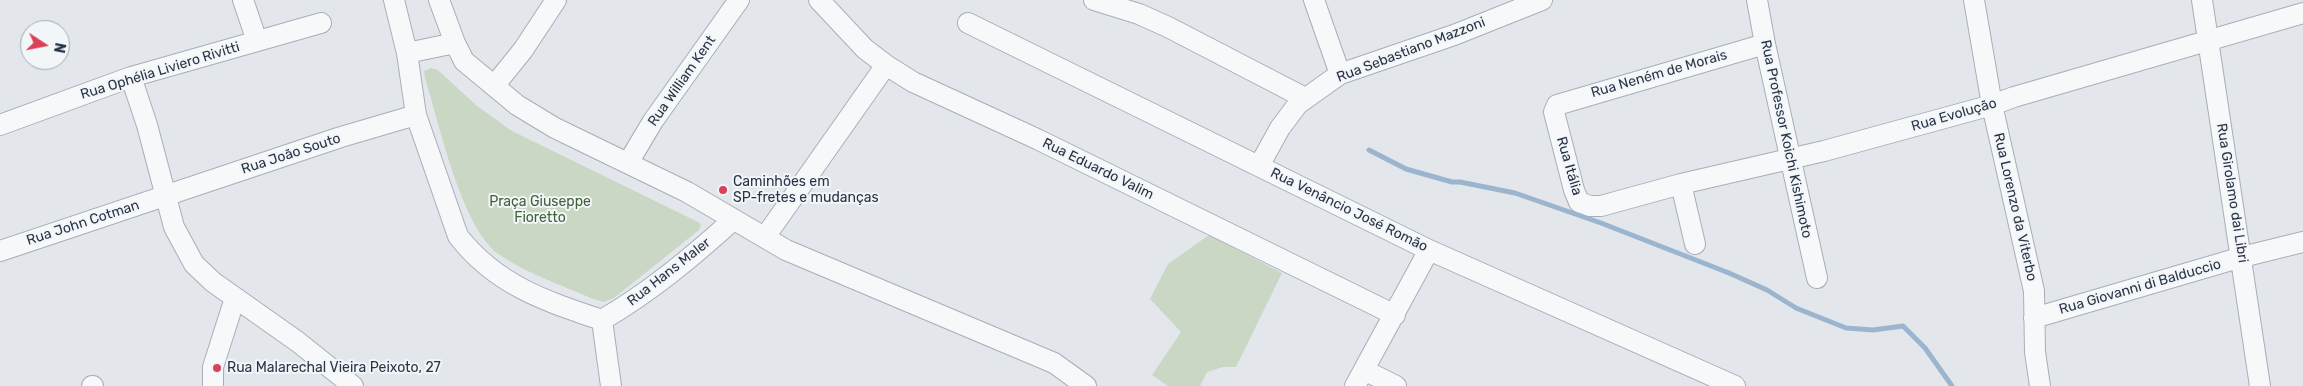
<!DOCTYPE html>
<html>
<head>
<meta charset="utf-8">
<style>
	body { margin:0 }
	#map { position:relative; width:2303px; height:386px; overflow:hidden; background:#e3e7ec; font-family:Rubik,sans-serif }
	canvas { display:block }
	.north { position:absolute; left:20px; top:20px; width:50px; height:50px; box-sizing:border-box; background:#f3f6f9; border:1px solid #a2a8b1; border-radius:50%; rotate:101deg; font-size:14px; font-weight:700; line-height:20px; text-align:center; color:#293446 }
	.north::after { content:''; display:block; margin:auto; width:18px; height:22px; background:#d84158; clip-path:polygon(50% 0,100% 100%,50% 72%,0 100%) }
</style>
</head>
<body>
<div id="map">
<canvas width="2303" height="386"></canvas>
<div class="north">N</div>
</div>
<script>
const c = document.querySelector('canvas').getContext('2d');
c.lineJoin = 'round';
function fillPath(path, color) { c.fillStyle = color; c.fill(path, 'evenodd'); }
function trace(path, color, width, dash) { c.strokeStyle = color; c.lineWidth = width; c.lineCap = dash ? 'butt' : 'round'; c.setLineDash(dash || []); c.stroke(path); }
function drawText(font, color, halo, rows, align = 'center') {
  c.font = font + ' Rubik,sans-serif'; c.lineWidth = 4; c.setLineDash([]); c.textBaseline = 'middle'; c.strokeStyle = halo; c.fillStyle = color; for (const [text, x, y, turn = 0] of rows) {
    c.save(); c.translate(x, y); c.rotate((+turn || 0) * Math.PI / 180); c.textAlign = isNaN(turn) ? turn : align; if (halo) c.strokeText(text, 0, 0); c.fillText(text, 0, 0); c.restore();
  }
}
fillPath(new Path2D(`
	M431 68 438 70 477 106 512 131 698 222 701 225 699 230 614 298 604 302 591 298C563 286 521 271 497 253 461 225 439 123 425 78L424 71Z
	M1209 235 1282 273 1236 367H1223L1207 372 1200 386H1168L1152 375 1181 332 1150 299 1168 264Z`), '#c9d7c4');
trace(new Path2D(`
	M1369 150 1406 169 1452 182H1460L1515 193 1601 223 1729 273 1767 290 1796 308 1846 328 1873 330 1903 326 1925 348 1952 386`), '#9cb5ce', 5);
const street = new Path2D(`
	M243 0 257 41
	M394 0 407 53 416 115 458 236C496 285 545 301 602 320
	M439 0 455 43 464 61 517 105 555 128 687 192 786 250 1054 363 1086 386
	M819 0 865 49 886 65 913 82 1037 139 1395 315
	M1094 0 1139 14 1168 27 1305 98
	M1314 0 1340 74
	M1757 0 1765 44 1817 278
	M1974 0 1992 105 2034 291 2035 352 2040 386
	M2202 0 2260 386
	M968 23 1429 250 1735 386
	M1765 44 1557 105 1554 112 1574 190 1579 202 1590 206H1601L1681 184 1824 151 1992 105 2014 97 2303 13
	M407 53 455 43
	M131 77 147 125 174 227 194 264 213 282 298 342 353 386
	M494 86 523 50 556 0
	M0 125 131 77 321 23
	M628 163 653 121 739 0
	M1259 166 1280 128 1298 104 1340 74 1454 35 1542 0
	M1681 184 1695 244
	M765 237 886 65
	M0 251 341 137 416 115
	M2034 318 2242 257 2303 242
	M602 320C650 292 691 258 733 220
	M602 320 611 386
	M1364 370 1396 386
	M92 386H93
	M213 386V367L235 298
	M1355 386 1429 250`);
trace(street, '#a7aeb7', 22);
trace(street, '#f7f8fa', 20);
for (const [x, y, r, color] of [
	[723,190,5,"#d84158"],
	[217,368,5,"#d84158"]
]) { const dot = new Path2D(); dot.arc(x, y, r, 0, 2 * Math.PI); c.fillStyle = color; c.fill(dot); trace(dot, '#f3f6f9', 2); }
drawText('14px', '#293446', '#f3f6f9', [
	["Rua Sebastiano Mazzoni",1411,50,-21],
	["Rua Ophélia Liviero Rivitti",160,71,-17],
	["Rua Neném de Morais",1659,74,-16],
	["Rua William Kent",682,81,-55],
	["Rua Evolução",1954,115,-16],
	["Rua Professor Koichi Kishimoto",1786,139,78],
	["Rua João Souto",291,154,-18],
	["Rua Itália",1569,166,74],
	["Rua Eduardo Valim",1098,169,26],
	["Rua Girolamo dai Libri",2232,193,81],
	["Rua Lorenzo da Viterbo",2015,207,77],
	["Rua Venâncio José Romão",1349,210,26],
	["Rua John Cotman",83,223,-18],
	["Rua Hans Maler",669,272,-38],
	["Rua Giovanni di Balduccio",2140,287,-16]
]);
drawText('14px', '#293446', '#f3f6f9', [
	["Caminhões em",733,182],
	["SP-fretes e mudanças",733,198],
	["Rua Malarechal Vieira Peixoto, 27",227,368]
], 'left');
drawText('14px', '#3e6336', '#f3f6f9', [
	["Praça Giuseppe",540,202],
	["Fioretto",540,218]
]);
</script>
</body>
</html>
